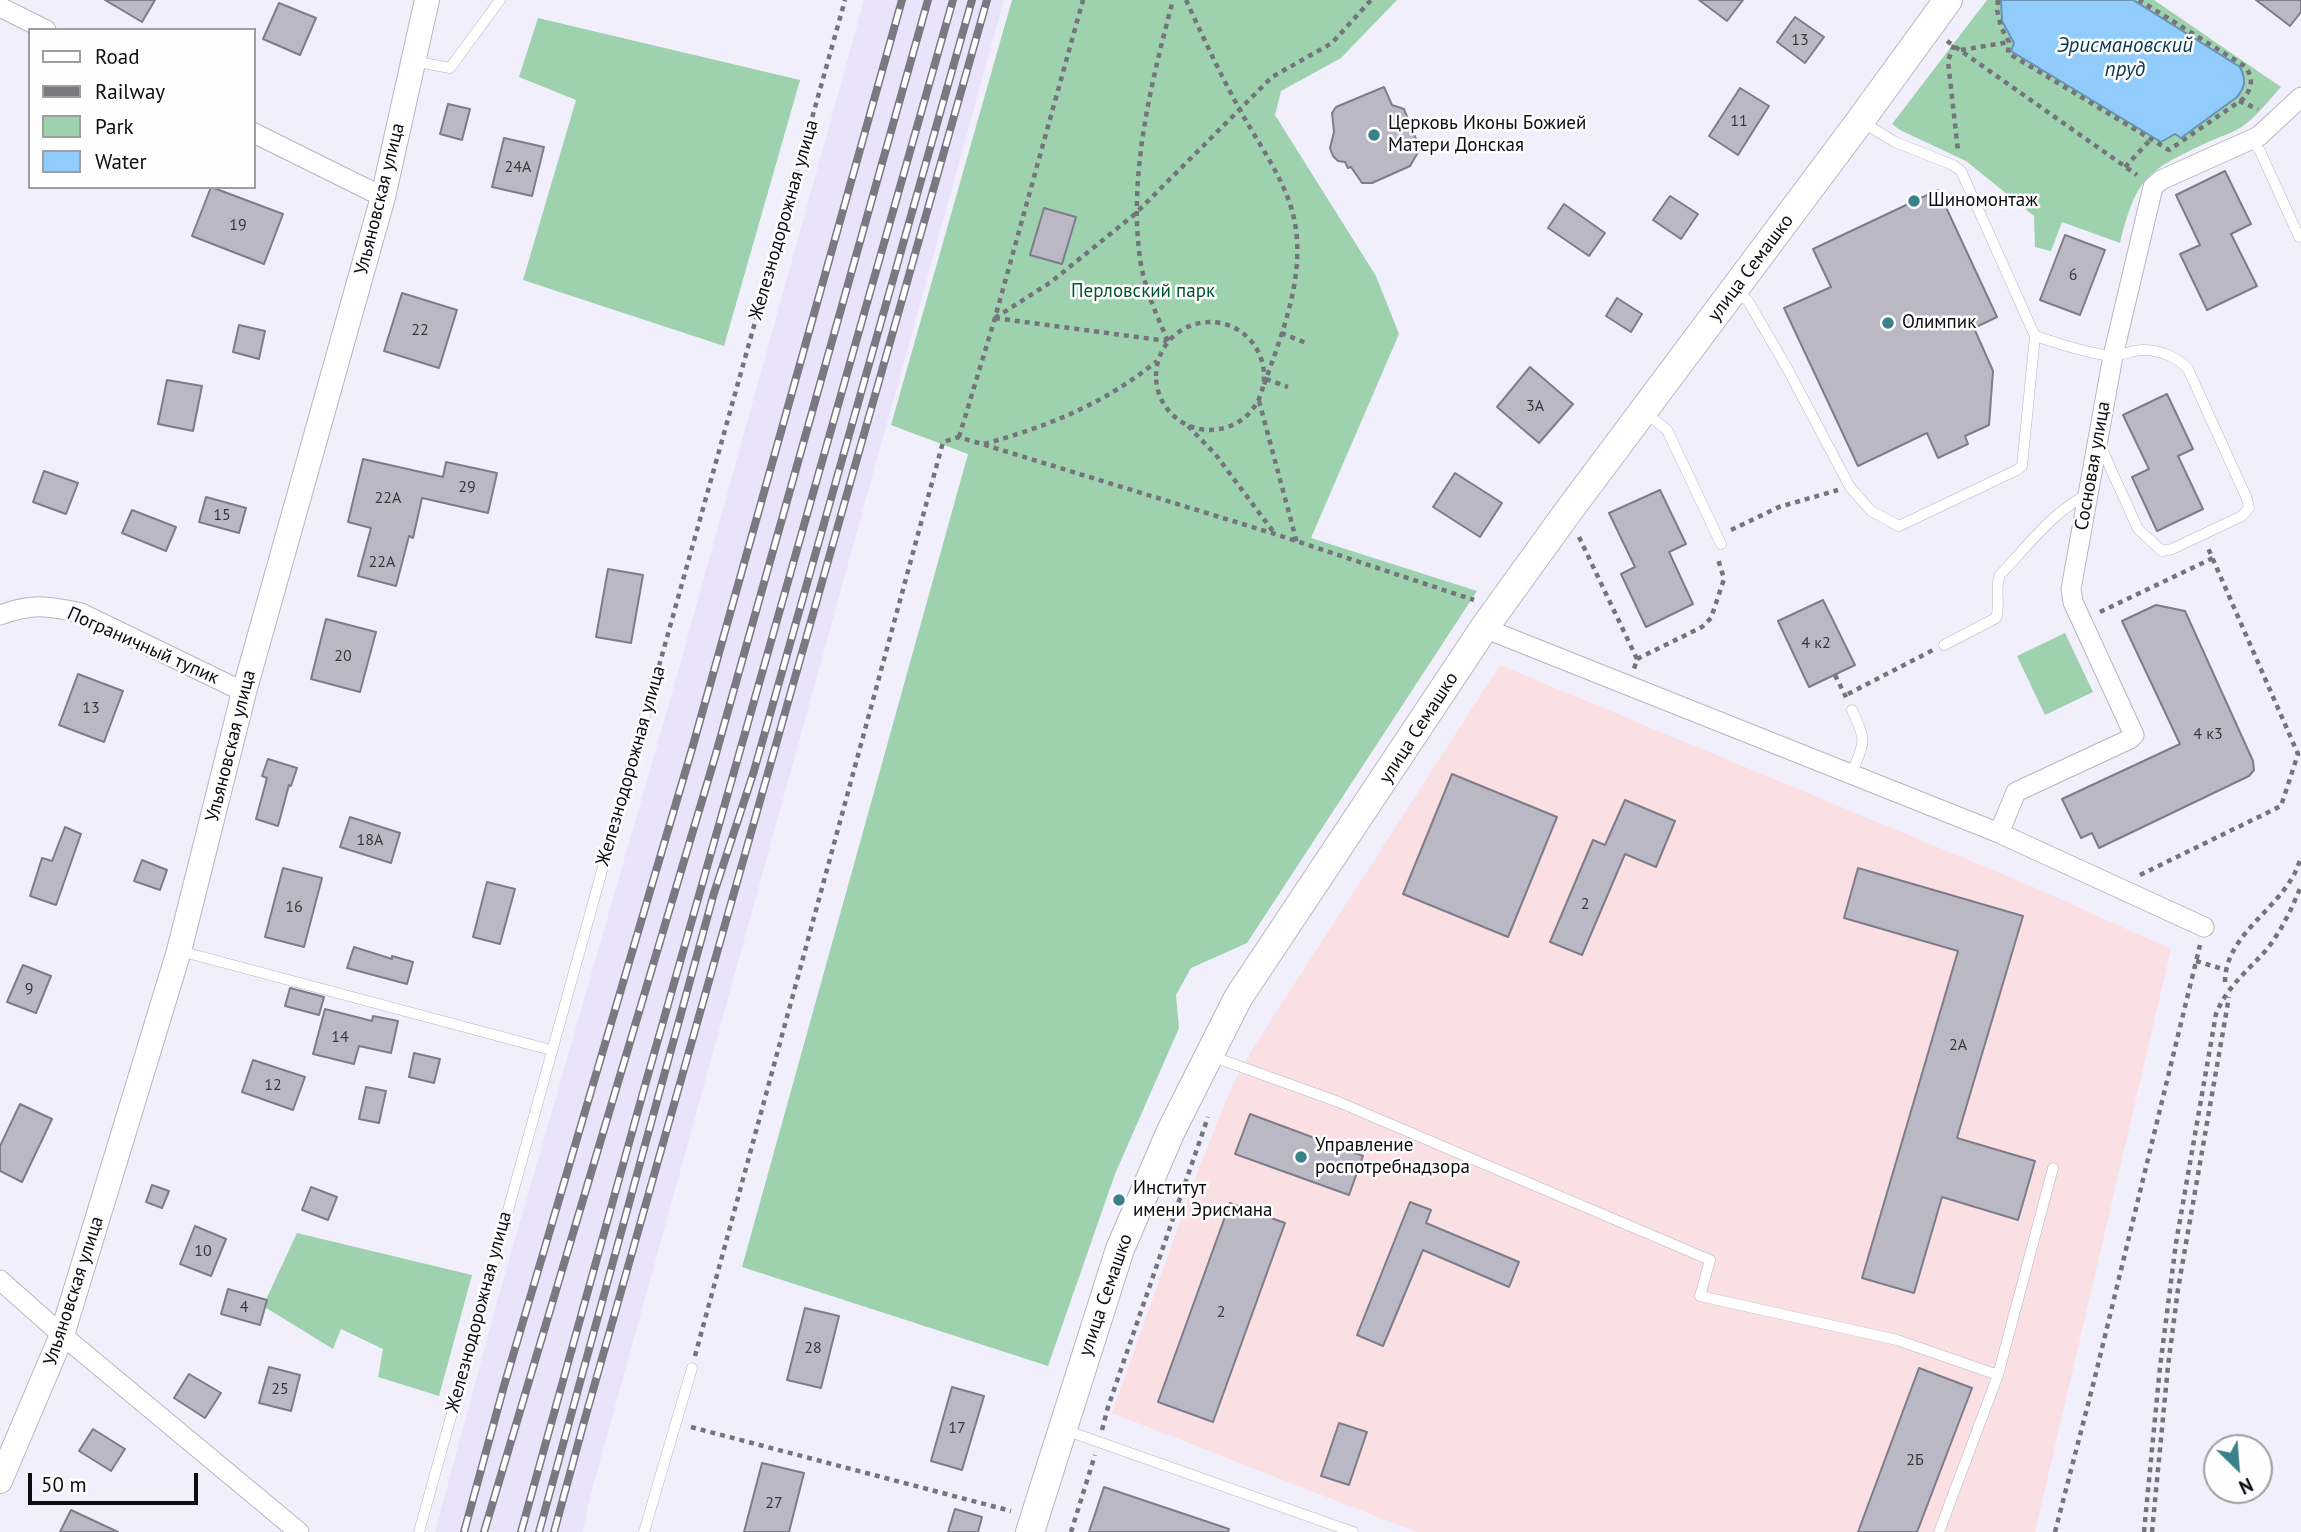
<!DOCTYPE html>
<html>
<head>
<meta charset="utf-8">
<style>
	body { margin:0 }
	#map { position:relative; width:2301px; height:1532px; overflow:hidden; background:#f2effd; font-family:"PT Sans",sans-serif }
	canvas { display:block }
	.legend { position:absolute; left:28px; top:28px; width:228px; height:161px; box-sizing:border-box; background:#fefefe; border:2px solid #9e9d9f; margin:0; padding:9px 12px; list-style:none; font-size:21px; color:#0d0c11 }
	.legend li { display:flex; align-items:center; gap:14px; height:35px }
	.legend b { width:35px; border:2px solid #9e9d9f }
	.north { position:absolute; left:2203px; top:1434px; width:70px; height:70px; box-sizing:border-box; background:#fefefe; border:2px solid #9e9d9f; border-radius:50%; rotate:155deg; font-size:19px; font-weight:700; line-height:28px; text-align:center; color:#0d0c11 }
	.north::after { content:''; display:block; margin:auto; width:24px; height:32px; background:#3a818b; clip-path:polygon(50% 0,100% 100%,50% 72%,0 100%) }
	.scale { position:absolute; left:28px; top:1473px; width:170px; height:32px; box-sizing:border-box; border:4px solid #0d0c11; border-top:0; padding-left:9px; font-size:21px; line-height:24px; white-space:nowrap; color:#0d0c11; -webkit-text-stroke:5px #fefefe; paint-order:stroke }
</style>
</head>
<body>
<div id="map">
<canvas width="2301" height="1532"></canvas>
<ul class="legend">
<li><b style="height:9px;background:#fff"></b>Road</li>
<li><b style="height:9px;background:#7a7881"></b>Railway</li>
<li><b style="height:19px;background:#9ed1ad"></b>Park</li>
<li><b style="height:19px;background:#91ccfc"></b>Water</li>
</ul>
<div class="north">N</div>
<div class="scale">50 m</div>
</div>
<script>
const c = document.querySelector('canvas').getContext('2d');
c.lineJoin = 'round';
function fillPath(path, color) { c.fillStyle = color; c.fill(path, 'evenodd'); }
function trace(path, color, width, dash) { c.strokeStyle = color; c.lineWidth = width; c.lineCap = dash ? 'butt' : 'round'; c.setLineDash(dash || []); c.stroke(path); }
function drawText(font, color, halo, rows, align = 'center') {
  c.font = font + ' "PT Sans",sans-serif'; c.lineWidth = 5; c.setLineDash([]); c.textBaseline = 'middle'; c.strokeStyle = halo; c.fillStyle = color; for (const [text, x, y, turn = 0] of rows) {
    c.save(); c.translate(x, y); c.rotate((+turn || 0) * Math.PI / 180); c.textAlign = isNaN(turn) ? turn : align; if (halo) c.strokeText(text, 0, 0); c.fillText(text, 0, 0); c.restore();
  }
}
fillPath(new Path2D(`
	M864 0H1004L589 1501 583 1532H435L495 1309 674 686Z`), '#e9e4fa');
fillPath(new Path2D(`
	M1500 665 2031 886 2171 949 2035 1532H1416L1112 1413 1199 1168 1233 1084 1253 1048Z`), '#fadfe3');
fillPath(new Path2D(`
	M1012 0H1397L1341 58 1281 91 1275 115 1376 276 1399 334 1311 538 1477 591 1247 943 1191 968 1176 995 1179 1028 1115 1174 1048 1366 742 1267 968 454 891 425Z
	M1987 0H2154L2281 87C2269 100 2257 116 2243 126 2233 133 2219 137 2208 142 2147 171 2137 176 2120 243L2062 222 2051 251 2035 247 2034 216 1966 161 1900 130 1892 124Z
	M538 18 800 80 724 346 523 280 576 100 519 77Z
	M2065 633 2093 692 2045 715 2017 656Z
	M297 1233 472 1275 439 1396 378 1377 383 1349 341 1329 333 1349 263 1306Z`), '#9ed1ad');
const water = new Path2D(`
	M2001 0H2133L2240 67C2246 79 2246 86 2237 97L2181 138 2175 134 2161 142 2011 51 2014 43 2002 21Z`);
fillPath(water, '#91ccfc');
trace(water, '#6992b6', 2);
const building = new Path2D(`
	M105 0H155L142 22Z
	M1699 0H1743L1727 21Z
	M2256 0H2301V12L2290 26Z
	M279 3 316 18 300 55 263 39Z
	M1795 17 1824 37 1805 63 1777 42Z
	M1384 87 1392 105 1404 109 1420 149 1410 166 1372 183H1362L1351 167 1348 168 1345 162 1338 161 1333 156 1330 148 1334 132 1332 113 1336 107Z
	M1740 88 1769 106 1738 155 1709 136Z
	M448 104 470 109 462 140 440 134Z
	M504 138 544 147 532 196 492 187Z
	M2225 171 2251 224 2231 234 2257 286 2207 310 2180 254 2200 245 2176 195Z
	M211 187 283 214 264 264 192 236Z
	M1938 190 1997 317 1974 328 1993 371 1989 425 1965 436 1968 444 1938 458 1927 433 1858 466 1784 308 1831 287 1813 249Z
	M1670 196 1698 214 1681 239 1653 220Z
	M1564 204 1605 233 1589 256 1548 228Z
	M1044 208 1076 217 1062 264 1030 255Z
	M2065 235 2105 250 2080 315 2040 300Z
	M402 293 457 310 439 368 384 351Z
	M1617 298 1642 314 1631 332 1606 316Z
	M239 325 265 331 259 359 233 352Z
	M1530 367 1573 404 1539 443 1497 407Z
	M167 380 202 386 193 431 158 424Z
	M2167 394 2193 449 2178 456 2203 509 2157 531 2132 477 2149 469 2123 415Z
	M363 459 443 477 446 462 497 473 488 513 422 498 413 538 409 536 396 586 358 576 371 528 348 522Z
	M44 471 78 483 66 514 33 502Z
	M1455 473 1502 503 1480 537 1433 507Z
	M1660 490 1686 544 1669 552 1693 604 1646 627 1621 574 1635 567 1609 513Z
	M206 497 246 508 239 533 199 522Z
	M132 510 176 527 166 551 122 533Z
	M608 569 643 575 631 643 596 637Z
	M1823 600 1855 665 1809 687 1778 621Z
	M2156 605 2185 611 2253 761 2254 770 2249 776 2099 848 2092 833 2081 838 2062 799 2180 744 2122 621Z
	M326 619 376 632 360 692 311 679Z
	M78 674 123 691 104 742 59 725Z
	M268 759 297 768 291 786 289 785 278 826 256 819 267 778 262 776Z
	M1452 774 1557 817 1508 937 1403 894Z
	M1625 800 1675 821 1656 867 1625 854 1582 955 1550 942 1593 840 1605 845Z
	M350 817 400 833 391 863 340 847Z
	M65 827 81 834 56 905 30 896 42 858 52 861Z
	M142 860 167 870 160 890 134 881Z
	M283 868 322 878 304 947 265 937Z
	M1858 868 2023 916 1957 1138 2035 1161 2018 1220 1942 1197 1914 1293 1862 1278 1958 951 1844 918Z
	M487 882 515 889 500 944 473 937Z
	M354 947 392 959V956L413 962 407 984 347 968Z
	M23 965 51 976 36 1013 7 1002Z
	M290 988 324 997 319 1015 285 1006Z
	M325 1009 372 1021 373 1016 398 1021 391 1053 359 1046 354 1064 313 1054Z
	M414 1053 440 1059 434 1083 409 1077Z
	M253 1060 305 1077 293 1110 242 1092Z
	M366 1087 386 1091 379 1123 359 1119Z
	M20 1104 52 1119 22 1182 0 1171V1146Z
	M1250 1114 1363 1156 1349 1195 1235 1154Z
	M152 1185 169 1191 162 1208 146 1202Z
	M311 1187 337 1197 328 1220 302 1210Z
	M1410 1202 1431 1210 1426 1223 1519 1262 1509 1287 1423 1250 1383 1346 1357 1335Z
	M1230 1203 1285 1223 1213 1422 1158 1402Z
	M195 1226 226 1239 211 1276 180 1264Z
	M228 1289 267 1300 260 1325 221 1314Z
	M805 1308 839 1316 821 1388 787 1380Z
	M269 1367 300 1375 291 1411 259 1403Z
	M1919 1368 1972 1388 1917 1532H1858Z
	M189 1374 221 1393 205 1418 174 1398Z
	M952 1387 984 1396 962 1470 931 1461Z
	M1339 1423 1367 1432 1349 1485 1321 1476Z
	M93 1429 125 1449 111 1471 79 1451Z
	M762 1463 804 1473 789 1532H744Z
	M1104 1487 1229 1529 1228 1532H1089Z
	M955 1509 982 1517 978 1532H948Z
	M71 1510 118 1532H60Z`);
fillPath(building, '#bbb8c6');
trace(building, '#7f7c89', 2);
const service = new Path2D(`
	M413 61 450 68 500 0
	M1861 121 1895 142 1953 165 1961 171 2035 336C2058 343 2082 352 2105 355 2119 358 2130 350 2143 350 2159 350 2178 357 2188 369L2247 499 2249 508 2242 516 2172 549 2162 551 2138 529 2100 445
	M2251 140 2260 151 2299 237
	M1736 290 1748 301 1787 368 1850 487 1871 511 1899 526 2017 470 2022 466 2035 336
	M1646 413 1667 430 1721 544
	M1944 645 1996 618C2001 604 1994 589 2000 575 2025 549 2054 510 2087 495
	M1851 775C1864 741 1868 744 1852 710
	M180 951 551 1050
	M1211 1056 1336 1101 1710 1260 1700 1296 1897 1340 1998 1375 2053 1168
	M1065 1430 1353 1532
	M419 1532 655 679
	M644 1532 692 1368
	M1939 1532 1998 1375`);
const minor = new Path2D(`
	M0 7 46 30
	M254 133 383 197
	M0 615C33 603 47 606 81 613L244 692
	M1484 628 1999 833 2204 927
	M1999 833 2016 792 2130 739 2134 735 2073 602 2071 589 2113 356 2153 187 2161 180 2259 136 2301 97
	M0 1280 62 1335 299 1532`);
const tertiary = new Path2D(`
	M0 1481 62 1335 179 951 244 692 383 197 427 0`);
const secondary = new Path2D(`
	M1030 1532 1120 1249 1171 1131 1238 998 1484 628 1567 513 1860 121 1948 0`);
trace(service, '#b8b4c2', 11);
trace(minor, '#b8b4c2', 21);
trace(tertiary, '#b8b4c2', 26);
trace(secondary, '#b8b4c2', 30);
trace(new Path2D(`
	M1186 0C1203 37 1220 74 1240 110 1260 147 1291 187 1296 230 1303 283 1281 336 1264 385
	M1998 0 1997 10 2001 27 2009 42 2008 53 2169 150 2243 99C2253 88 2254 75 2243 65L2139 0
	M1947 41 2137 175
	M1954 45 1948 61 1958 151
	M1961 50 2009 42
	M2239 101 2258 109
	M2125 167 2151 139
	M995 318 1051 282 1135 214 1272 77 1332 43 1371 0
	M995 318 1167 341
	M1156 376a54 54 0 1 1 108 0a54 54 0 1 1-108 0Z
	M1281 333 1306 343
	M1168 341C1157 316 1146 292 1141 265 1127 179 1151 83 1173 0
	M1266 379 1288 387
	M1259 401 1297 543
	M1188 426 1216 455 1275 534
	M959 437 995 318 1083 0
	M984 444C1049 426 1104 404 1157 361
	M1731 530 1779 507 1838 490
	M1579 537 1637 659 1634 669
	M2100 612 2213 558
	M1637 659 1702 627 1711 618 1724 579 1718 559
	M659 666 845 0
	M1835 675 1847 699
	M1848 694 1933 650
	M2140 875 2281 806 2298 754 2208 548
	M2196 961 2226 970
	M2225 982C2225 938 2272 913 2292 878 2296 872 2298 865 2301 858
	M695 1356 943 442 959 437 1275 534 1474 600
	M691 1427 1011 1511
	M1102 1430 1108 1407 1208 1117
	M1071 1532 1095 1455
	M2055 1532 2094 1381 2200 945
	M2144 1532 2160 1367 2176 1243 2216 1014C2227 986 2248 971 2267 949 2282 930 2292 908 2301 886
	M2152 1532 2168 1366 2178 1289 2229 997`), '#75737c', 4.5, [5, 5]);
trace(service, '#fff', 10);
trace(minor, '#fff', 19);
trace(tertiary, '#fff', 24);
trace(secondary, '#fff', 28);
const rail = new Path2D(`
	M464 1532 504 1386 692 749 902 0
	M484 1532 715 757 928 0
	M521 1532 644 1089 953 0
	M539 1532 714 893 754 771 972 0
	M554 1532 584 1422 987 0`);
trace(rail, '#7a7881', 8);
trace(rail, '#fefefe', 5, [16]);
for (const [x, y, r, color] of [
	[1374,135,7,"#3a818b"],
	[1914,201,7,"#3a818b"],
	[1888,323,7,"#3a818b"],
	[1301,1157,7,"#3a818b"],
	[1119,1200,7,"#3a818b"]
]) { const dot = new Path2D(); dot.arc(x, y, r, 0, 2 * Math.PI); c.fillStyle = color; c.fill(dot); trace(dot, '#fefefe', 2.5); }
drawText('16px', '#38373e', null, [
	["13",1800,40],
	["11",1739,121],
	["24А",518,167],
	["19",238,225],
	["6",2073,275],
	["22",420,330],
	["3А",1535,406],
	["29",467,487],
	["22А",388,498],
	["15",222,515],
	["22А",382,562],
	["4 к2",1816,643],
	["20",343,656],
	["13",91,708],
	["4 к3",2208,734],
	["18А",370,840],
	["2",1585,904],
	["16",294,907],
	["9",29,989],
	["14",340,1037],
	["2А",1958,1045],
	["12",273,1085],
	["10",203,1251],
	["4",244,1307],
	["2",1221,1312],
	["28",813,1348],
	["25",280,1389],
	["17",957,1428],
	["2Б",1915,1460],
	["27",774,1503]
]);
drawText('19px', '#0d0c11', '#fefefe', [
	["Церковь Иконы Божией",1388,124],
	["Матери Донская",1388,146],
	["Шиномонтаж",1928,201],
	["Олимпик",1902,323],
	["Управление",1315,1146],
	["роспотребнадзора",1315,1168],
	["Институт",1133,1189],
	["имени Эрисмана",1133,1211]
], 'left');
drawText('19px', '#0d0c11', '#fefefe', [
	["Ульяновская улица",380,199,-76],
	["Железнодорожная улица",784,220,-74],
	["улица Семашко",1751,268,-53],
	["Сосновая улица",2093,466,-80],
	["Пограничный тупик",143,646,24],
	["улица Семашко",1419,728,-57],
	["Ульяновская улица",231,746,-76],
	["Железнодорожная улица",631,766,-74],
	["Ульяновская улица",74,1291,-72],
	["улица Семашко",1106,1295,-71],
	["Железнодорожная улица",479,1312,-75]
]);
drawText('19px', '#02532b', '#fefefe', [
	["Перловский парк",1143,292]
]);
drawText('italic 21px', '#073655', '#fefefe', [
	["Эрисмановский",2125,46],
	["пруд",2125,70]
]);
</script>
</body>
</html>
